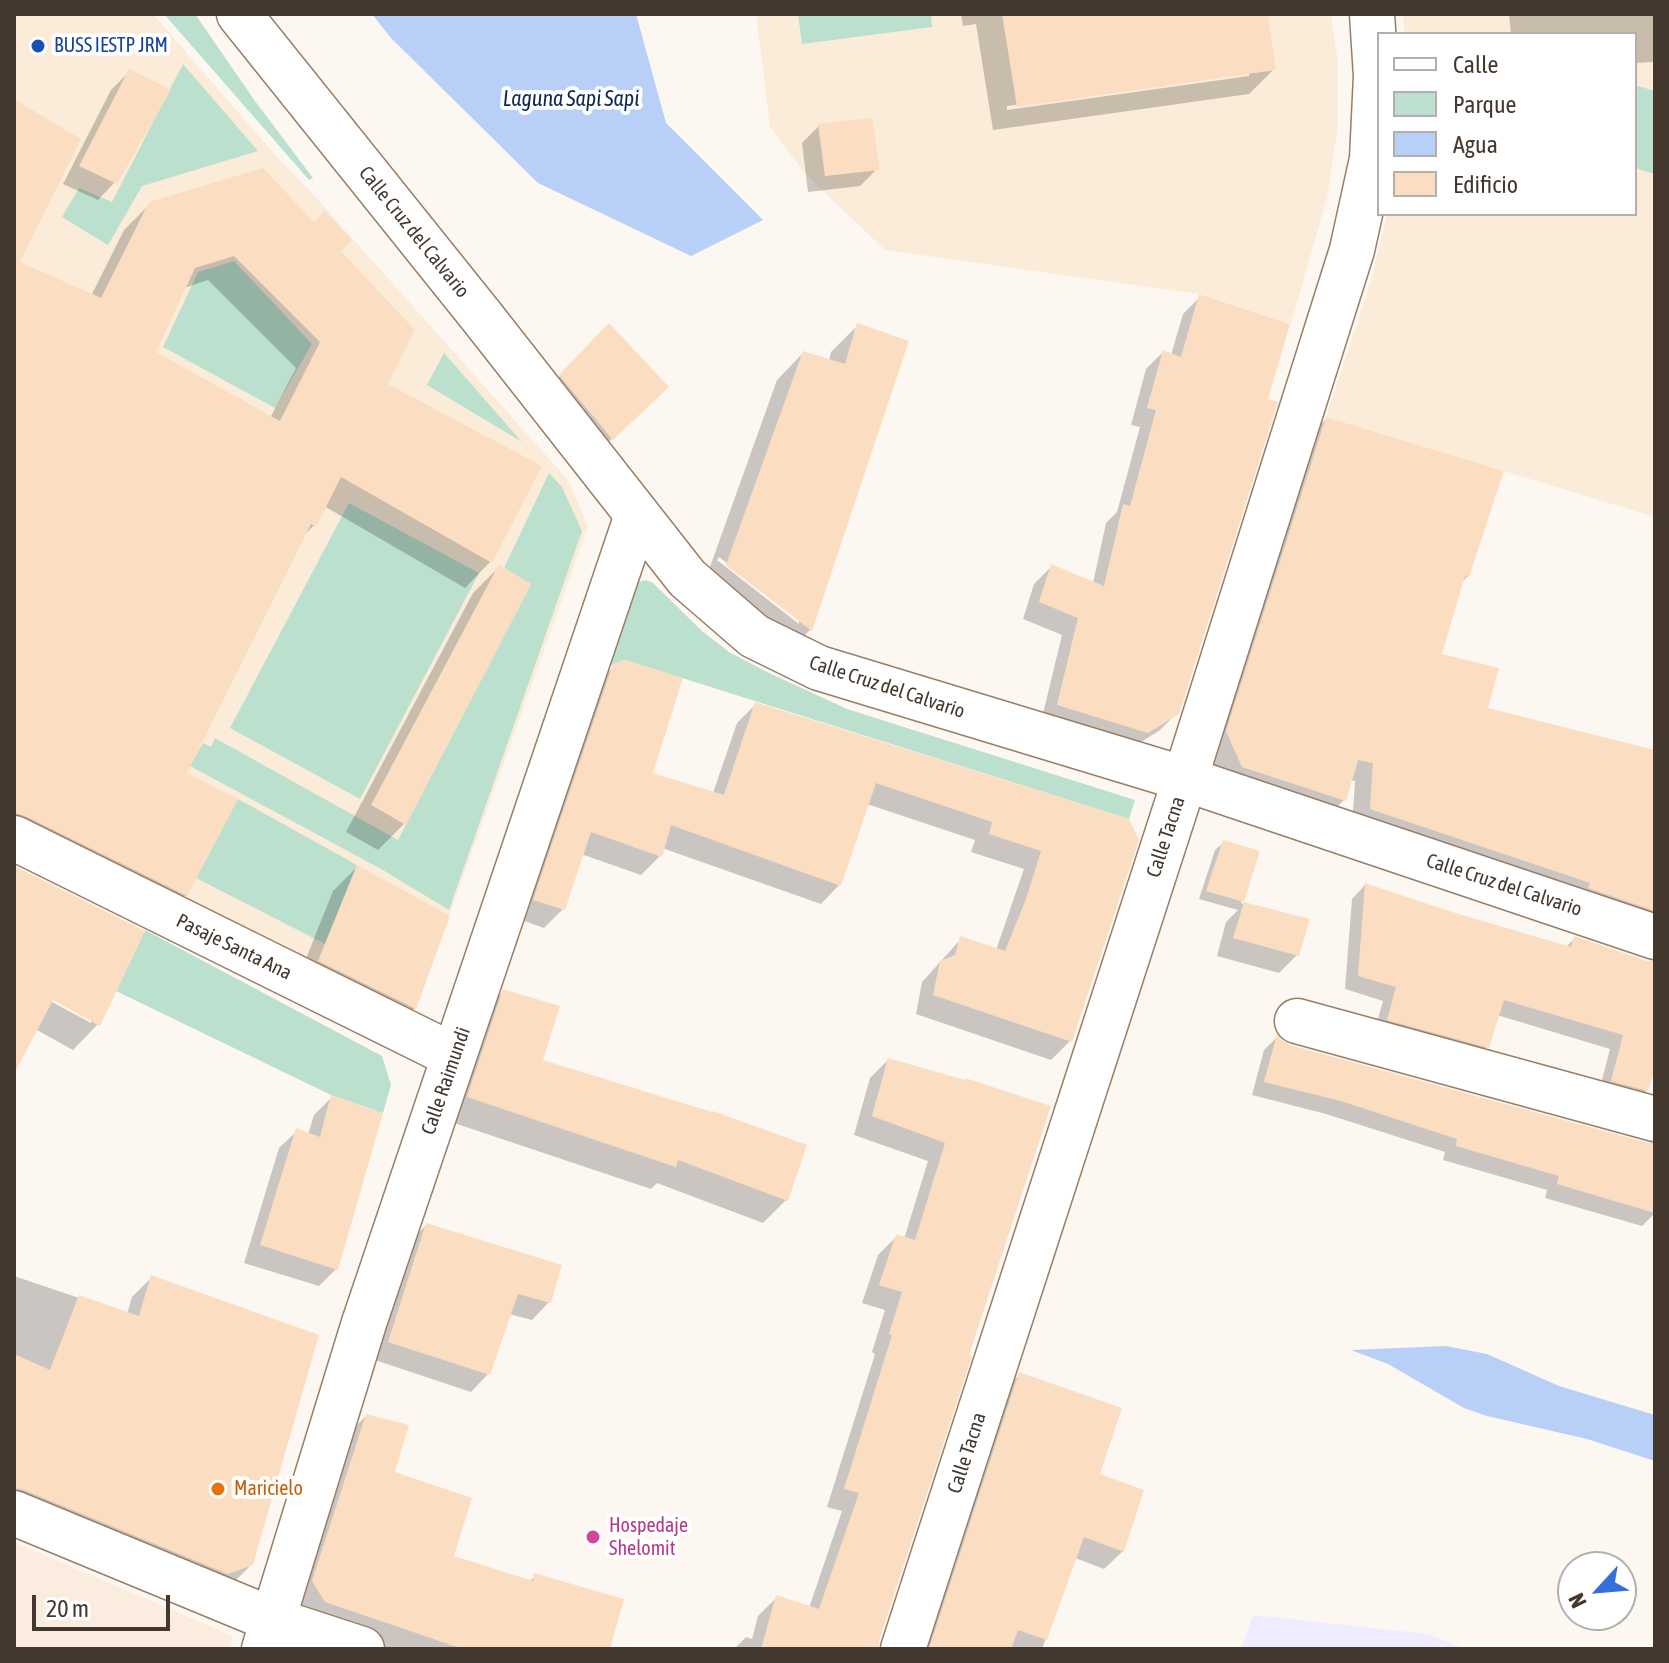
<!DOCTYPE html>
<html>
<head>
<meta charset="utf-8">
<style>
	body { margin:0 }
	#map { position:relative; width:1669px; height:1663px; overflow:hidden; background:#fdf7f2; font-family:"Asap Condensed",sans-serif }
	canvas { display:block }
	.frame { position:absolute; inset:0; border:16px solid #44382e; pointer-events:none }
	.legend { position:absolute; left:1377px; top:32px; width:260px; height:184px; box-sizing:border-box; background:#fff; border:2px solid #b4afab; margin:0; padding:10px 14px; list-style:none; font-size:24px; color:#44382e }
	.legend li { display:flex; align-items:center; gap:16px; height:40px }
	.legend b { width:40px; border:2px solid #b4afab }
	.north { position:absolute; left:1557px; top:1551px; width:80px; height:80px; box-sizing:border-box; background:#fff; border:2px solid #b4afab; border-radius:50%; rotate:244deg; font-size:22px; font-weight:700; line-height:32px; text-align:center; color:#44382e }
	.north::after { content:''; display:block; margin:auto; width:28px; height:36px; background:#346fdd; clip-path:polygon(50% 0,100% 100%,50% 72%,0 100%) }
	.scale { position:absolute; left:32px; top:1595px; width:138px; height:36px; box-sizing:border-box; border:4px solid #44382e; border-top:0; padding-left:10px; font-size:24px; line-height:28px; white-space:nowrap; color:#44382e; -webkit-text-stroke:6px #fff; paint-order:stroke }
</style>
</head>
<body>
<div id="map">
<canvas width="1669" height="1663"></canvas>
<div class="frame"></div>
<ul class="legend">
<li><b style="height:10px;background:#fff"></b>Calle</li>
<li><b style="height:22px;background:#bbe0cd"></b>Parque</li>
<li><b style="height:22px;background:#b8d0f7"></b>Agua</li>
<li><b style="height:22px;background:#fbdec2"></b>Edificio</li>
</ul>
<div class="north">N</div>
<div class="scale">20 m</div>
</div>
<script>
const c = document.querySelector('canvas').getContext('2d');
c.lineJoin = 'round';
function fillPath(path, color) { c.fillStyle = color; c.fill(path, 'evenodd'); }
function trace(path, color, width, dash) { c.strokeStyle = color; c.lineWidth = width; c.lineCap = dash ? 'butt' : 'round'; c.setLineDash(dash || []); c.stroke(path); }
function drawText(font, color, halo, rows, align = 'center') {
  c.font = font + ' "Asap Condensed",sans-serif'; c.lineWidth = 8; c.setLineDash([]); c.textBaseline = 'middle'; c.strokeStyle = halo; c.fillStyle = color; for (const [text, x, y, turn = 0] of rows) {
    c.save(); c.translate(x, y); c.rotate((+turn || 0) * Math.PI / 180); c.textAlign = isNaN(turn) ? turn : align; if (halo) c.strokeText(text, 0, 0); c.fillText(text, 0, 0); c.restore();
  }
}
fillPath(new Path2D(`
	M14 1542 233 1636 229 1649H14Z`), '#faecdf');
fillPath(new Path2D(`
	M1253 1615 1428 1634 1466 1649H1241Z`), '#eeecfe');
fillPath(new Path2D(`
	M14 14H153L277 157 311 192 569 481 588 527 416 1009 398 1017 14 819Z
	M756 14H1331L1338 63V126L1327 198 1291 324 1199 294 885 250 805 174 770 127Z
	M1403 14H1655V517L1326 417 1371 281 1387 214H1635V34H1405Z`), '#fbecd9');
fillPath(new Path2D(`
	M164 14H195L255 101 313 178 309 180Z
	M798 14H931L932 27 802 44Z
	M183 64 258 151 142 186 108 245 62 217 79 188 112 202Z
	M1635 85 1655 91V174L1635 168Z
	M234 261 312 344 275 408 163 347 198 272Z
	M444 353 522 442 427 385Z
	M549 473 562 487 582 531 449 910 383 870 190 766 203 743 211 747 215 738 398 840 531 584 504 568Z
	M349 503 479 573 360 799 230 728Z
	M646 580 653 583 702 631 729 652 767 672 847 709 1135 800 1129 819 625 660 604 668 634 583Z
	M238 799 357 865 325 944 196 878Z
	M145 930 382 1056 391 1085 383 1113 331 1095 116 991Z`), '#bbe0cd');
fillPath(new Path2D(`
	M372 14H636L666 123 763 220 691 256 538 183 391 38Z
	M1446 1346 1487 1354 1559 1386 1655 1415V1461L1587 1439 1487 1416 1464 1408 1388 1364 1351 1350Z`), '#b8d0f7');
fillPath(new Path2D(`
	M961 14H1266L1274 69 1249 94 993 130 976 24 963 26ZM1249 72V76L1007 110V106Z
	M1509 14H1655V62L1635 63V34H1511Z
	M129 72 115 182 98 200 63 184 111 90Z
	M14 102 17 263 91 296 124 230 150 204 338 251 385 385 539 467 490 562 465 588 324 506 314 525 302 538 184 774 186 895 160 920 14 848ZM208 280 296 368 270 418 153 353 184 288Z
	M819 126 877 169 860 186 808 192 802 143Z
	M1200 297 1178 712 1160 730 1130 749 1041 722 1062 635 1023 619 1034 584 1051 567 1093 583 1106 523 1117 512 1140 427 1131 425 1146 369 1163 352 1171 355 1183 314Z
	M858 325 810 630 784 656 701 592 777 380 803 353 829 361 831 352ZM719 557 799 618V624L717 560Z
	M591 343 648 404 594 456 543 394Z
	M1326 419 1468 576 1462 582 1439 655 1486 709 1655 753V930L1352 828 1355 781 1350 780 1344 800 1325 819 1224 785 1209 751 1307 438Z
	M499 567 528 585 404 824 378 850 346 832 473 593Z
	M614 666 651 774 713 793 737 723 756 704 1127 820 1070 1041 1051 1060 916 1014 922 982 961 939 996 950 1024 869 971 852 975 840 867 804 839 885 821 904 662 848 660 856 641 875 581 854 563 909 544 928 516 918 595 686Z
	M1224 842 1257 852 1241 903 1307 921 1297 955 1279 973 1217 956 1226 922 1238 910 1199 899 1215 850Z
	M357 867 415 1008 390 1033 295 986 333 891Z
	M14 868 98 1024 73 1050 35 1029 14 1052ZM45 994 91 1018V1023L43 997Z
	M1365 885 1565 948 1575 938 1655 965V1066L1647 1090 1633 1104 1598 1095 1610 1049 1497 1015 1487 1047 1474 1060 1374 1033 1383 1001 1345 989 1352 899Z
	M504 991 540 1062 786 1200 763 1223 657 1183 651 1189 445 1120 481 1014Z
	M1276 1038 1290 1047 1655 1145V1213L1642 1226 1545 1198 1547 1190 1443 1160 1445 1152 1326 1114 1252 1095 1264 1050Z
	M888 1060 964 1082 966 1356 877 1641V1649H734L746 1637 752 1639 758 1616 776 1598 809 1608 842 1511 827 1507 875 1354 872 1352 885 1310 862 1303 878 1255 897 1236 904 1239 928 1161 854 1135 870 1078Z
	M331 1098 336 1269 319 1286 244 1263 279 1148 297 1131 308 1135 314 1115Z
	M426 1225 549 1302 532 1320 509 1314 488 1374 471 1392 372 1359 409 1243Z
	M14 1276 127 1314 132 1297 152 1277 252 1564 232 1584 14 1513Z
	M1019 1375 1098 1476 1123 1551 1104 1569 1075 1558 1042 1649H918L1001 1393Z
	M366 1416 393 1474 452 1558 529 1582 535 1576 608 1649H382L384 1646 307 1620 295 1600 348 1434Z`), '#0003');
fillPath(new Path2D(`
	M1002 14H1268L1276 70 1017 107Z
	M129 69 171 90 117 184 79 166Z
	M14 99 81 139 20 262 101 298 149 202 263 168 314 222 325 211 352 240 341 251 415 330 388 384 542 466 492 563 341 477 316 527 311 524 187 773 238 799 187 896 25 816 14 813ZM234 256 320 342 280 421 156 352 195 268Z
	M872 118 880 170 825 176 818 124Z
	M1199 294 1290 324 1268 399 1278 402 1179 714 1148 733 1057 705 1078 618 1039 602 1051 564 1104 586 1123 504 1130 506 1156 410 1147 408 1163 350 1181 357Z
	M609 323 669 387 613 440 559 375Z
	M857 323 909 341 812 631 726 565 803 351 845 364Z
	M1326 417 1504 471 1469 577 1465 576 1442 654 1499 668 1488 708 1655 750V911L1588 888 1590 883 1370 809 1373 763 1358 760 1346 801 1242 767 1226 731Z
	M499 564 531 584 406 825 371 805Z
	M625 660 683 678 653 773 724 795 755 702 1129 819 1139 840 1072 1042 933 995 940 961 955 955 960 936 1005 951 1026 899 1041 851 989 834 992 822 876 783 841 886 671 825 662 857 591 832 565 910 533 900 613 664Z
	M1223 840 1260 851 1244 902 1206 891Z
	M357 865 450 916 416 1009 318 961Z
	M14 866 145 931 100 1026 53 1000 14 1074Z
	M1365 883 1452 912 1571 947 1574 936 1647 961H1655V1069L1648 1091 1611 1081 1623 1035 1504 1000 1489 1048 1387 1020 1396 987 1358 976Z
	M1244 902 1310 919 1299 956 1233 938Z
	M503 989 560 1006 543 1060 712 1112 713 1111 807 1145 788 1201 678 1160 676 1167 467 1097Z
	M1277 1034 1280 1039 1290 1045 1648 1143H1655V1213L1557 1184 1559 1176 1456 1146 1457 1139 1341 1101 1264 1082Z
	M888 1058 965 1080V1078L1051 1106 969 1355 972 1356 879 1641V1649H761L776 1595 819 1609 859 1493 844 1489 892 1335 889 1334 902 1292 879 1285 896 1234 915 1240 945 1143 872 1116Z
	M331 1095 383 1113 338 1270 260 1245 296 1128 320 1137Z
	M426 1223 562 1265 551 1303 518 1294 490 1375 388 1342Z
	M151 1275 319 1335 253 1565 228 1574 24 1490 14 1488V1354L50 1370 79 1295 139 1316Z
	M1019 1372 1122 1408 1100 1474 1144 1490 1124 1552 1084 1537 1047 1640 1018 1630 1011 1649H929Z
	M366 1414 409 1425 395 1472 472 1498 454 1556 533 1581 534 1573 624 1599 610 1649H463L325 1602 312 1581Z`), '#fbdec2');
const street = new Path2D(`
	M14 838 454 1056
	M1297 1021 1655 1119
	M14 1513 273 1620 362 1649
	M264 1649 364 1323 637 515
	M903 1649 1185 779 1352 250 1372 159 1376 76 1372 14`);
const secondary = new Path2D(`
	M239 14 482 317 687 578 754 636 819 668 1185 779 1655 937`);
trace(street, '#997e65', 47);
trace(secondary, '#997e65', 47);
trace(street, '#fff', 44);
trace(secondary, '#fff', 44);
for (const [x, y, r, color] of [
	[38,46,8,"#1a4fb4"],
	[218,1489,8,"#e8710a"],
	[593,1537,8,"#d1479c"]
]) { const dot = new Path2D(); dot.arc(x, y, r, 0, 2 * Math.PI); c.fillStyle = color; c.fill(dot); trace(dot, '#fff', 3); }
drawText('20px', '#164399', '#fff', [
	["BUSS IESTP JRM",54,46]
], 'left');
drawText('20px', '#44382e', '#fff', [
	["Calle Cruz del Calvario",414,232,51],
	["Calle Cruz del Calvario",887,687,18],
	["Calle Tacna",1166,837,-72],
	["Calle Cruz del Calvario",1504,885,18],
	["Pasaje Santa Ana",234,947,26],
	["Calle Raimundi",446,1081,-71],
	["Calle Tacna",967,1453,-72]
]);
drawText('20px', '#c56008', '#fff', [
	["Maricielo",234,1489]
], 'left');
drawText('20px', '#b23c85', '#fff', [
	["Hospedaje",609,1526],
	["Shelomit",609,1549]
], 'left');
drawText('italic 22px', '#0a2755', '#fff', [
	["Laguna Sapi Sapi",571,99]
]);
</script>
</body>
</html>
